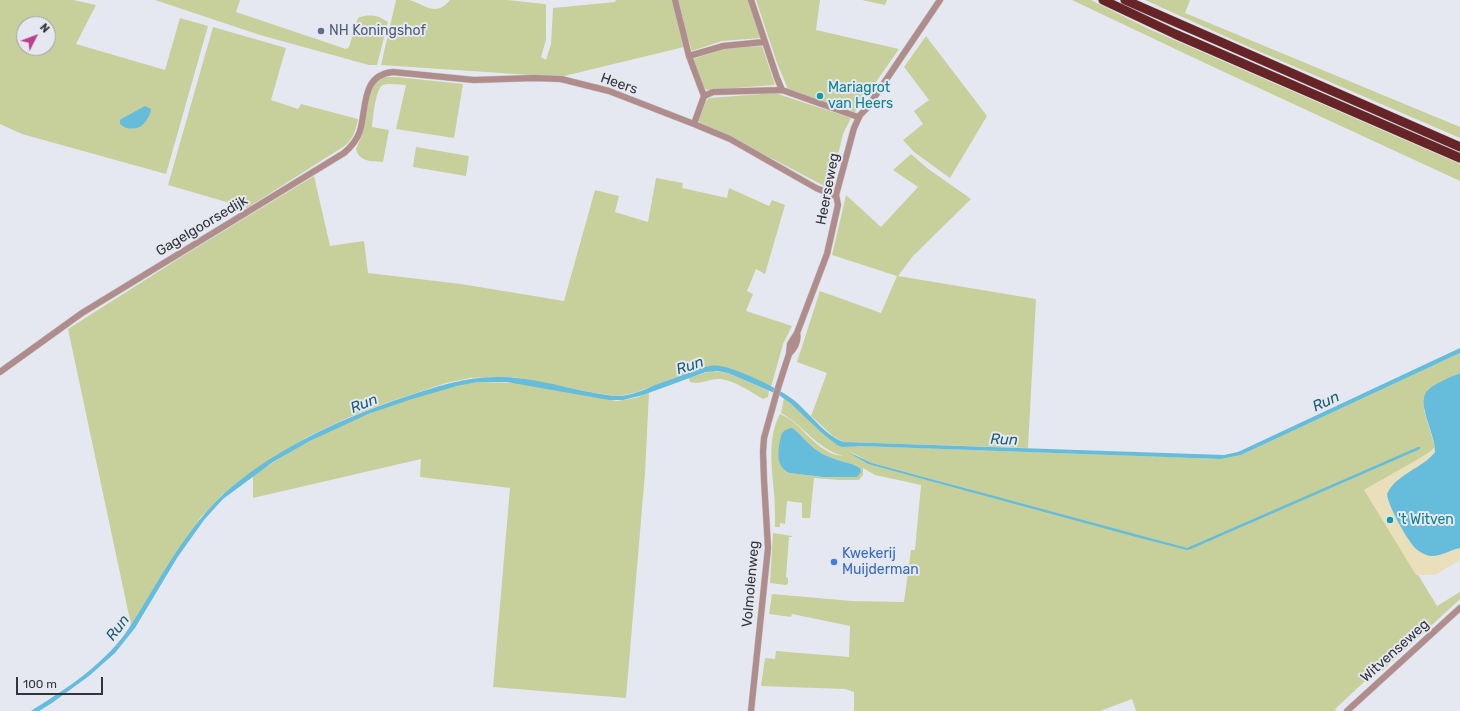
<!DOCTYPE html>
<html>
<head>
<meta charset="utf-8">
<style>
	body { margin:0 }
	#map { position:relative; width:1460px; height:711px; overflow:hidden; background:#e6e8f1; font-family:Rubik,sans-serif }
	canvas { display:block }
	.north { position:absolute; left:16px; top:16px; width:40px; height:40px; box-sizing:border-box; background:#e6e8f1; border:1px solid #9fa0a7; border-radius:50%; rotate:48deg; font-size:11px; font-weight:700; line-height:16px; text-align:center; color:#343539 }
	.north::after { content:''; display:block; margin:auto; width:14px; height:18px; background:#be3f8b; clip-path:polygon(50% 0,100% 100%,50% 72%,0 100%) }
	.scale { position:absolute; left:16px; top:677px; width:87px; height:18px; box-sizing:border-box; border:2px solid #343539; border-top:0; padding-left:5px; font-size:12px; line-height:14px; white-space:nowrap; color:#343539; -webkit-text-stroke:3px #e6e8f1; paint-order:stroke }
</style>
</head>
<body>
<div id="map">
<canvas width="1460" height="711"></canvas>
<div class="north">N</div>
<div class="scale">100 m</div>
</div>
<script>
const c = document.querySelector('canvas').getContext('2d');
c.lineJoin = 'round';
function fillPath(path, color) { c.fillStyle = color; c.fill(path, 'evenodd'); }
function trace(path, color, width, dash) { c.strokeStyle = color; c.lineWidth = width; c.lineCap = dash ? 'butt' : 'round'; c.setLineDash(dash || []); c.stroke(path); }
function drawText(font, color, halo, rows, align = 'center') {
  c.font = font + ' Rubik,sans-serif'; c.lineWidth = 4; c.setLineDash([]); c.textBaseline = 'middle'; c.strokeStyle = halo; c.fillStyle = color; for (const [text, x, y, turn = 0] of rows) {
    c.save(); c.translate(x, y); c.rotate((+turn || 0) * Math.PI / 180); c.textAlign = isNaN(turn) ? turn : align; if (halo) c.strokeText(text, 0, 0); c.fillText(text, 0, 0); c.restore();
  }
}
fillPath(new Path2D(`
	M0 0H73L96 5 76 44 165 70 180 18 208 26 166 174 22 134 0 124ZM24 24H48V48H24ZM150 112 148 118 140 127 129 129Z
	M155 0H240L236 12 346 49 349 47 358 18C370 13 378 15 388 22L377 65H369L260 35Z
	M396 0C400 0 405 0 409 0 425 4 435 18 450 0H507L545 4 546 5V40L541 57 546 60 551 44 553 8 615 2 616 0H672L684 47 560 77 381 65Z
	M678 0H749L761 38 722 41 692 51 686 32Z
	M756 0H820L816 30 899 49 855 112 788 89 777 63Z
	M862 0H887L885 5Z
	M1072 0H1091L1149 29 1460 164V181L1209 65Z
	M1145 0H1190L1185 13 1460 127V138L1242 44Z
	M213 27 286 48 271 100 298 109 301 104 358 119C356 129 354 137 346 145L247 208 168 185Z
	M926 36 987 116 950 178 914 152 903 140 923 124 914 111 929 100 904 67Z
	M762 46 775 85 707 90 702 86 693 59 726 48Z
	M384 77H397L463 84 454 138 396 129 406 85C400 85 389 83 383 85 375 89 373 119 372 127L389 130 383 162C371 161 359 162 356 149L362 135 367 102 373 83Z
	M775 93 851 118 843 134 830 189 775 160 699 122C698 114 703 103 709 98Z
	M416 147 469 156 466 176 413 167Z
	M911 154 927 168 971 199 913 256 898 276 1036 299 1028 448 844 442 834 437 811 416 827 373 797 362 820 291 881 313 897 276 832 255 846 195 881 227 918 187 893 170Z
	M314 176 330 246 364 241 368 273 461 284 564 301 595 190 619 196 615 212 648 222 656 178 683 183 682 188 727 198 729 188 769 206 772 200 785 205 765 274 756 269 747 291 753 294 746 311 792 326 783 344 771 387 737 371 717 366 696 370 634 393 619 396 595 393 514 377H495L470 378 446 383 386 403 345 419 307 437 270 460 239 481 222 495 201 517 172 559 131 625 68 329 186 254Z
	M1460 353V373L1428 390 1424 410 1435 447 1431 451 1421 458 1366 489 1437 606 1460 592V599L1382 671 1379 668 1335 709 1336 711H1136L1132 699 1100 711H854V692L845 689 761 686 765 658 775 659 776 651 849 657 850 626 792 614 791 617 769 614 772 594 852 601 904 602 911 550H915L921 485 875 475 863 468V475L859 480H840L814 478 810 518H802V503L787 501 785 524 780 523V527H775C775 516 775 505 774 493 772 468 767 437 780 414 803 423 816 454 843 456 816 448 804 426 781 413L784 398 837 445 1221 459 1241 455ZM794 429C804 438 814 451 827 456 838 461 850 462 860 468L857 477H823L789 473 784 470ZM848 451 872 463 965 488 969 489V490L868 464Z
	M711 371 728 373 769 391 768 397 763 399C751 392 735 381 721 379 710 378 700 385 690 382L689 378Z
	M478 382 519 383 617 401 635 398 649 393 645 473 626 698 493 687 510 488 420 477 421 459 253 498V476C317 431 401 395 478 382Z
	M773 533 792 536V537H789L786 577 788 578V583L786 585 770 583Z`), '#c7d09a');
fillPath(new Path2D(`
	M1435 447V452L1424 463 1399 478 1390 505 1416 549 1443 554 1460 548V560L1435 575H1416L1364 490 1420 458 1431 451Z`), '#e9dfba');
fillPath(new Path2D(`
	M145 106 151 109C150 117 145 123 140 127 132 130 125 129 120 124V120L123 118Z
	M1460 348V353L1241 455 1221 459 860 446 842 447 837 445 822 433 790 403 779 395 728 373 717 371 706 372 643 395 623 400H609L507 382H478L457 386 412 399 368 414 310 441 273 462 223 499 204 520 177 558 135 628 115 653 89 676 52 703 39 711H31C66 689 100 667 125 634 135 619 144 604 153 589 177 550 202 509 239 481 288 443 345 417 405 397 435 387 464 377 496 377 525 376 555 385 584 391 596 393 608 396 620 396 632 395 644 390 655 385 672 379 688 373 705 367 710 366 715 365 720 366 738 369 781 389 795 401 808 412 828 438 844 442L1224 455 1238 452Z
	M1460 373V548C1450 550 1440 557 1430 556 1425 555 1420 552 1416 549 1407 540 1388 506 1387 494 1397 473 1422 469 1435 452 1436 435 1416 404 1427 391 1433 384 1451 377 1460 373Z
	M791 428 794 429C804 438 814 451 827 456 838 461 850 462 860 468L861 472 857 477H823L789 473C785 471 782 468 780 464 777 457 779 438 783 432 785 430 788 429 791 428Z
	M1418 447H1420V449L1191 549 1187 550 1136 537 868 464 848 452 872 463 1187 548Z`), '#65bcdb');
const minor = new Path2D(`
	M675 0 689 56 704 96 694 124
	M751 0 777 78 782 90
	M689 56 723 46 764 42
	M704 96 713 92 782 90 858 117
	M789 354C795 348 799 342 797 333
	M0 372 82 313 344 153C351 147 357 140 360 131 367 107 361 75 393 72L474 80 534 78 561 79 609 91 694 124 730 139 816 188 833 195H836
	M751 711 768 548 764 480 763 452 764 438 778 388 789 354 790 344 797 333 827 254 838 205 836 195 854 128 860 115 867 108 940 0
	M1347 711 1460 608`);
const highway = new Path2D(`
	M1103 0 1175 34 1460 158
	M1125 0 1460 147`);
trace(minor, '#c2c4cc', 7);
trace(highway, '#c2c4cc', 10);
trace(minor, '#b08d8b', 6);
trace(highway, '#662427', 9);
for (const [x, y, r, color] of [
	[321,31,4,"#5c6f8a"],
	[820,96,4,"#0f9aa8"],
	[1390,520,4,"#0f9aa8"],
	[834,562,4,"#3f7fe0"]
]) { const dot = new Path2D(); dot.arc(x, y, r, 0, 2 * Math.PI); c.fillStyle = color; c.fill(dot); trace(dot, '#e6e8f1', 1.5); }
drawText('14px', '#4e5e75', '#e6e8f1', [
	["NH Koningshof",329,31]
], 'left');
drawText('14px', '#343539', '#e6e8f1', [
	["Heers",619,84,19],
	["Heerseweg",828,189,-79],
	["Gagelgoorsedijk",202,226,-31],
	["Volmolenweg",751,584,-85],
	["Witvenseweg",1395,651,-42]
]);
drawText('14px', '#0d838f', '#e6e8f1', [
	["Mariagrot",828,88],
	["van Heers",828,104],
	["'t Witven",1398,520]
], 'left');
drawText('14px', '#366cbe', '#e6e8f1', [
	["Kwekerij",842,554],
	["Muijderman",842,570]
], 'left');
drawText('italic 15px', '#195e74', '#e6e8f1', [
	["Run",690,366,-18],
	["Run",1326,402,-25],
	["Run",364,404,-22],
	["Run",1004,440,2],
	["Run",118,628,-53]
]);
</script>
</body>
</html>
